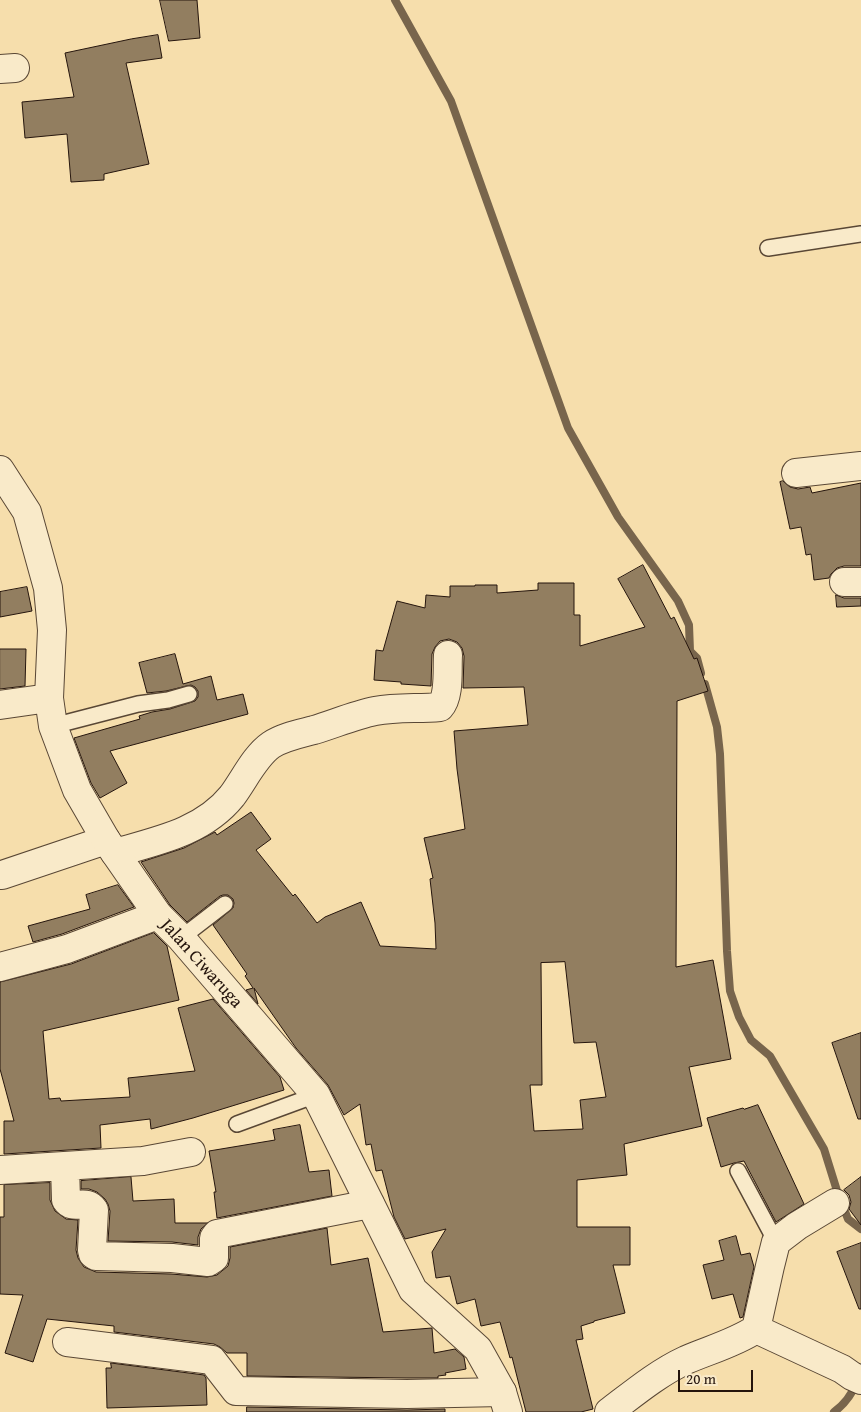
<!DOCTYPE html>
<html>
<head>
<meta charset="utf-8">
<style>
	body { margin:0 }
	#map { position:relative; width:861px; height:1412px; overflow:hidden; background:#f6deac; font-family:"Gentium Book Plus",serif }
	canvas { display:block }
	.scale { position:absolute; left:678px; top:1370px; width:75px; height:22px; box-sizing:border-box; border:2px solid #25150d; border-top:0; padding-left:6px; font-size:15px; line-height:18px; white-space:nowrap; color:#25150d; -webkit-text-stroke:4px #f9eac9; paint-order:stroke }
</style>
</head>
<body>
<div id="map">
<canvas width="861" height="1412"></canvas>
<div class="scale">20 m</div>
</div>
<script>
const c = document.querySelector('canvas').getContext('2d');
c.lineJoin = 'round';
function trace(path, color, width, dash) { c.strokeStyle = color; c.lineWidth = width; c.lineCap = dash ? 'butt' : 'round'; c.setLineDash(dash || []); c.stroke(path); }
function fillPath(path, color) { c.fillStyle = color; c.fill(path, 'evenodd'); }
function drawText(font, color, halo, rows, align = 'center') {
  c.font = font + ' "Gentium Book Plus",serif'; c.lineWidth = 4; c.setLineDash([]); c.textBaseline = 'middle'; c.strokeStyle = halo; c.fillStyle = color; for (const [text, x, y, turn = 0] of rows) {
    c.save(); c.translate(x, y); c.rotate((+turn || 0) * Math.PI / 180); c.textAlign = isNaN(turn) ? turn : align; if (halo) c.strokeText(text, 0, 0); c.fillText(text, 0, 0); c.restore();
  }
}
trace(new Path2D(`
	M395 0 451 101 568 428 618 517 678 601 689 625 690 651 697 658 701 673
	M705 684 717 727 720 754 727 951 730 991 739 1017 751 1040 770 1056 824 1149 838 1194 848 1219 861 1229
	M834 1412C845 1404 852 1394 857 1382`), '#78654c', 8);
const building = new Path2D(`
	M160 0H197L200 38 169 41Z
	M158 35 162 58 126 63 149 164 104 174V180L71 182 67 134 25 138 22 102 74 97 65 53 131 39Z
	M783 481 790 487 798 489 810 487 812 493 861 483V566H844L837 568 831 574 829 578 814 580 811 554 806 555 801 527 790 529 780 482Z
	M643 565 671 619 674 617 694 659 697 658 708 691 677 701 676 967 713 960 731 1059 689 1067 702 1126 624 1144 627 1175 577 1180V1227H630V1265H613L625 1313 594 1321V1322L581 1326 583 1339 576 1340 593 1409 581 1412H526L512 1357 510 1358 500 1322 481 1326 475 1299 457 1304 450 1276 436 1278 432 1252 446 1229 405 1239 394 1217 382 1170 376 1171 371 1144 366 1145 360 1104 344 1115 328 1085 296 1048 254 988 258 1004 246 990 253 988 245 976 247 974 213 925 233 908 234 903 233 899 228 895H223L220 896 187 922 170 905 141 862 184 848 215 832 217 835 251 812 271 839 256 850 293 896 295 894 317 923 325 917 361 902 380 946 436 949 435 923 430 879 433 878 424 838 465 829 457 769 454 731 528 725 524 687 463 688 464 656 462 648 457 642 449 639 440 641 435 647 432 654 431 686 401 684V682L374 680 376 650 383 651 397 601 425 608 426 595 450 597V586H475V585H497V593L538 590V583H574V615H580V646L645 627 618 579ZM565 962 574 1043 596 1042 606 1097 580 1100 583 1129 534 1131 530 1085H542L541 963Z
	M27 587 32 611 0 617V592Z
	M836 595 844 598H861V606L837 607Z
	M0 649H26L25 686 0 689Z
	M175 654 183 684 211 676 217 700 243 694 248 714 110 751 127 783 100 798 91 783 74 738 140 719 139 716 152 712 170 709 195 701 198 697V691L195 687 191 685 166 691 147 693 139 663Z
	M118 885 134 907 62 934 33 942 28 926 90 909 86 895Z
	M154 933 167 946 179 1000 43 1031 49 1099 60 1098 61 1101 130 1097 128 1078 195 1071 178 1008 213 999 280 1077 284 1090 193 1118 151 1129 150 1119 100 1125 101 1148 4 1154V1121H14L0 1069V982L71 964Z
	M861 1033V1119H858L832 1043Z
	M758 1105 804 1204 776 1222 744 1161 734 1163 721 1167 707 1118 743 1108 744 1109Z
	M300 1125 309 1172 329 1170 332 1196 217 1218 214 1192H216L209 1151 275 1140 273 1130Z
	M131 1177 133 1201 174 1199 175 1223H208L201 1229 198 1237V1245L172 1242 108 1241 110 1211 108 1204 105 1199 97 1192 89 1189H81V1181Z
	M861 1177V1225L849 1209 851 1202 849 1195 844 1190Z
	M50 1183V1200L55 1211 66 1219 78 1220 76 1250 78 1258 84 1267 96 1272 171 1274 207 1277 217 1275 228 1266 230 1258V1247L327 1228 331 1265 368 1258 383 1332 432 1328 434 1353 455 1349 464 1357 466 1369 445 1373 446 1375 438 1376V1378H407L247 1376V1353H227L220 1347 214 1344 114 1332V1326L47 1319 33 1362 5 1353 23 1295 0 1294V1217H4V1185Z
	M736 1236 741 1255 750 1253 754 1267 743 1317 740 1318 733 1294 712 1299 703 1265 724 1260 719 1241Z
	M861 1243V1309H859L837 1252Z
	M111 1363 204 1375 206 1378 207 1405 107 1408 106 1368H111Z
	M247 1407 407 1410 445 1409V1412H247Z`);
fillPath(building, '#927e60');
trace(building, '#25150d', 1);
const service = new Path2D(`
	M768 248 861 234
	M53 726 138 704 168 700 189 694
	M181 938 225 904
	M237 1124 316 1095
	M738 1171 776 1242`);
const minor = new Path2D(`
	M0 69 15 68
	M796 473 861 466
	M844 582H861
	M0 705 49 698
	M115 853C157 841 203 832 232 796 244 780 255 756 271 745 283 737 299 734 314 730 334 724 355 715 375 711 397 707 418 709 440 707 450 696 447 670 448 655
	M2 875 106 840
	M0 967 67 949 158 915
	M65 1166 66 1200C73 1211 86 1198 94 1210L92 1250 93 1254 96 1256 172 1258 208 1262 214 1258V1238L217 1234 370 1204
	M0 1170 143 1161 191 1152
	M756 1329 770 1266 776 1242 797 1226 835 1203
	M67 1342 212 1360 236 1391 407 1394 502 1392
	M609 1412C634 1393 658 1373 686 1360 709 1350 735 1343 756 1329L842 1369 852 1376 861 1380`);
const tertiary = new Path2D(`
	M0 470 27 512 48 588 52 630 49 698 53 726 77 790 106 840 158 915 181 938 316 1095 413 1290 478 1349 502 1392 508 1412`);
trace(service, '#594735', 18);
trace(minor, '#594735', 30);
trace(tertiary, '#594735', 30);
trace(service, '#f9eac9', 15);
trace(minor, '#f9eac9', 28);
trace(tertiary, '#f9eac9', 28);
drawText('18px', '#25150d', '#f9eac9', [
	["Jalan Ciwaruga",201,964,48]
]);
</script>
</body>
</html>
